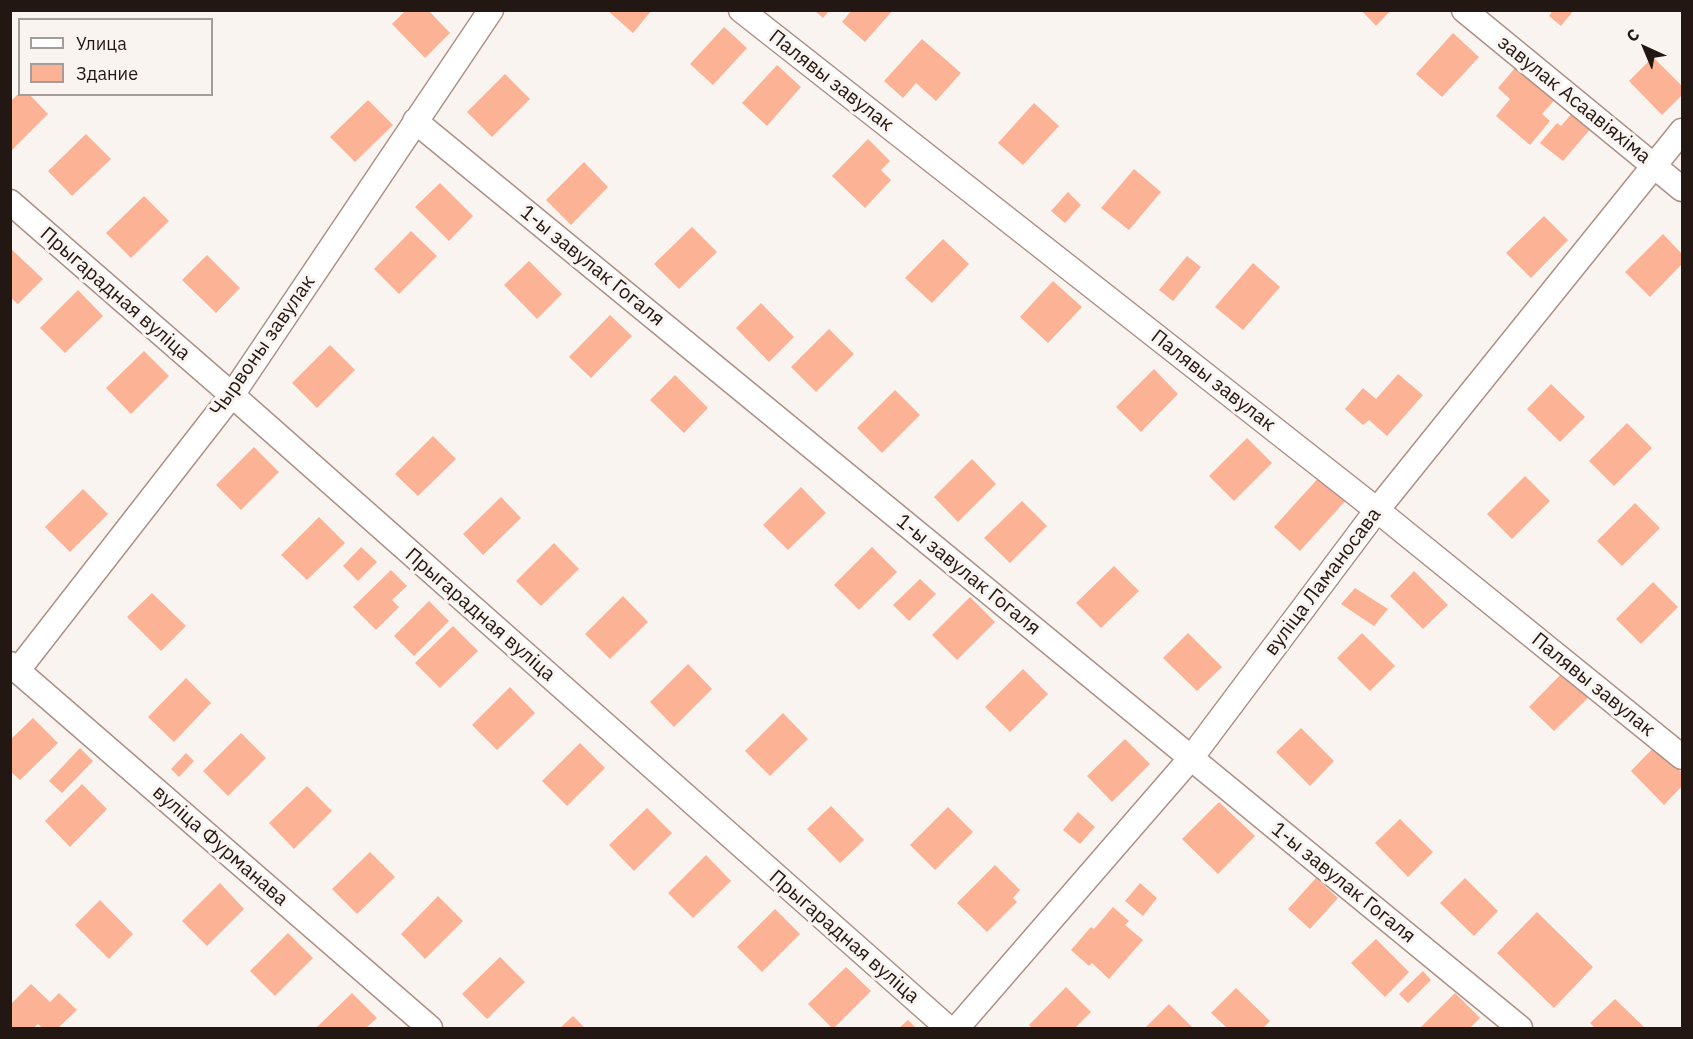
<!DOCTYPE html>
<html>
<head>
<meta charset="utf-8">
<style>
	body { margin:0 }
	#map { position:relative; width:1693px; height:1039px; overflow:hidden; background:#faf4f1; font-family:"IBM Plex Sans",sans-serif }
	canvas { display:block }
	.frame { position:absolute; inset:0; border:12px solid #221712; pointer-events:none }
	.legend { position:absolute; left:18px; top:18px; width:195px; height:78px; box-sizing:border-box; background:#faf4f1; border:2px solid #a49c98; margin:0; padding:8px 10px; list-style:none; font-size:18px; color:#221712 }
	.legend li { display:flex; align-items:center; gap:12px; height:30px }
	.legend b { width:30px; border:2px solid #a49c98 }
	.north { position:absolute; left:1615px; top:18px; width:60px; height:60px; -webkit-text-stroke:4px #faf4f1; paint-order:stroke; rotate:316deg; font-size:16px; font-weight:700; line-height:24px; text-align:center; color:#221712 }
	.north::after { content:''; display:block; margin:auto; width:21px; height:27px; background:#221712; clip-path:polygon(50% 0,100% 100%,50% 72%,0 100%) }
</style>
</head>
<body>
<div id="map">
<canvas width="1693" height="1039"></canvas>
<div class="frame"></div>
<ul class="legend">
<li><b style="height:8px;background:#fff"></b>Улица</li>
<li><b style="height:16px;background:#fcb294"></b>Здание</li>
</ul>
<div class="north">С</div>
</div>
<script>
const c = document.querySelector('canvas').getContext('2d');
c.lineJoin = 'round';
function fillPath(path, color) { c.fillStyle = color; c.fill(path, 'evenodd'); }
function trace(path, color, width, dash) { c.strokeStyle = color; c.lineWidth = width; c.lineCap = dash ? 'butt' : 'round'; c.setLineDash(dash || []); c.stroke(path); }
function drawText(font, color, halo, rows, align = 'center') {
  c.font = font + ' "IBM Plex Sans",sans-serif'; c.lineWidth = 6; c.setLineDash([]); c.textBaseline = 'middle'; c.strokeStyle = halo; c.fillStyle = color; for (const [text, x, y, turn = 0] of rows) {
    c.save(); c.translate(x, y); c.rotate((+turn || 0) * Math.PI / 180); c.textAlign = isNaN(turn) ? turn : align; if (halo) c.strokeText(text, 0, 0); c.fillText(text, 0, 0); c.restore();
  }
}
fillPath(new Path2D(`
	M406 10H428L450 33 425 58 392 24Z
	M607 10H652L633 33Z
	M814 10H830L823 18Z
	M852 10H893L865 42 842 22Z
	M1361 10H1391L1376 26Z
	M1553 10H1574L1561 26 1549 16Z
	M724 27 747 48 713 85 690 64Z
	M1453 33 1479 57 1442 97 1416 74Z
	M922 39 961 73 936 101 916 83 903 98 884 81Z
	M1653 57 1682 86V95L1662 115 1629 81Z
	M1520 62 1559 95 1542 114 1550 121 1530 145 1496 116 1510 99 1498 88Z
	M777 65 801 87 767 126 742 103Z
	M505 74 530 99 492 137 467 112Z
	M18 94H29L48 114 10 152V102Z
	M368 100 393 125 355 162 330 137Z
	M1034 103 1059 126 1023 165 998 143Z
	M1573 112 1592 127 1563 161 1540 143 1557 123 1561 126Z
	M86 134 111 159 72 196 48 171Z
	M868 139 890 161 881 170 891 180 865 208 832 176Z
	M584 162 608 187 571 225 546 200Z
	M1134 169 1161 192 1129 230 1101 208Z
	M440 183 473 216 449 241 415 207Z
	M1068 192 1081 205 1065 223 1051 211Z
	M144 196 169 221 131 258 106 233Z
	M1544 216 1568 240 1531 278 1506 253Z
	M692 227 717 252 679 289 654 264Z
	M411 231 437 256 399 294 374 269Z
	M1663 234 1682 254V264L1650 297 1625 272Z
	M943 239 969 264 932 303 905 278Z
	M10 248 43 279 18 304 10 297Z
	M207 255 240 288 216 313 182 280Z
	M1187 256 1201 267 1173 301 1159 290Z
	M529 261 562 294 537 319 504 285Z
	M1253 263 1280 287 1243 330 1215 307Z
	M1053 281 1082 307 1048 343 1020 317Z
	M78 290 103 316 65 353 40 328Z
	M761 303 794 337 769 362 736 328Z
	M610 315 632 336 591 378 569 357Z
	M829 329 854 354 816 392 791 367Z
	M330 345 355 370 317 408 292 383Z
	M144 351 169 376 131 414 106 388Z
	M1154 369 1178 394 1141 432 1116 407Z
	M1398 374 1423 395 1387 436 1369 420 1363 425 1345 409 1363 388 1376 399Z
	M675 375 708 408 684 433 650 400Z
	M1551 384 1585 417 1560 442 1527 409Z
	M895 390 920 415 882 453 857 428Z
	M1627 423 1652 448 1614 486 1589 461Z
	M433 436 456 459 418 496 395 474Z
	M1247 438 1272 463 1234 501 1209 476Z
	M254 447 279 472 241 510 216 485Z
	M972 459 996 484 958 522 934 497Z
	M1322 474 1348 498 1300 551 1274 527Z
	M1525 476 1550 501 1512 539 1487 514Z
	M801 487 826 513 788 550 763 525Z
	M83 489 108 514 70 552 45 527Z
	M501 497 521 518 483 555 463 534Z
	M1022 501 1047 526 1010 563 984 538Z
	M1635 503 1660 528 1622 566 1597 541Z
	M319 517 345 543 307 580 281 555Z
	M554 543 579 569 541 606 516 581Z
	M361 547 377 562 358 581 343 566Z
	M872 547 897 572 859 610 834 585Z
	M1114 566 1139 591 1101 628 1076 603Z
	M391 570 407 586 392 600 399 607 376 630 353 607Z
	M1414 571 1448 605 1423 629 1390 596Z
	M920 579 936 594 909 621 893 605Z
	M1653 582 1678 607 1641 644 1616 619Z
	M1355 588 1388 609 1374 626 1341 604Z
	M152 593 186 626 161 651 127 617Z
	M623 596 648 622 610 659 585 634Z
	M970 597 995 622 957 660 932 635Z
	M429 601 449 621 414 656 394 636Z
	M453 626 478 651 440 688 415 663Z
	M1188 633 1222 667 1197 691 1163 658Z
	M1362 633 1395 666 1370 691 1337 658Z
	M688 664 712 689 674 727 650 702Z
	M1023 669 1048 694 1010 732 985 707Z
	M1566 669 1592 694 1554 731 1529 707Z
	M186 678 211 703 174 742 148 717Z
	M510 687 535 713 497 750 472 725Z
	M783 713 808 739 770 776 745 751Z
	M33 718 58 743 20 780 10 771V740Z
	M1301 728 1334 761 1310 786 1276 752Z
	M241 733 266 758 228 796 203 771Z
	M1125 739 1150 764 1112 802 1087 776Z
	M580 743 605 768 567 806 542 781Z
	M1655 746 1682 773V786L1664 805 1631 771Z
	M80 748 93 761 62 793 49 781Z
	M186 753 194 761 179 777 171 769Z
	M82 784 107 809 70 847 45 821Z
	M307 786 332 811 294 849 269 823Z
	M1219 802 1255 836 1218 874 1182 839Z
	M831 806 864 840 840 863 807 829Z
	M948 807 973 832 935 870 910 845Z
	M647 808 672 833 634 871 609 845Z
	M1078 812 1095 827 1080 844 1063 830Z
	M1400 819 1433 852 1408 877 1375 843Z
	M370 852 395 877 357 914 332 889Z
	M706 855 731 881 693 918 668 893Z
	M995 865 1020 890 1013 898 1017 902 987 932 957 903Z
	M1316 878 1338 898 1310 929 1288 909Z
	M1465 878 1498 911 1474 936 1440 903Z
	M220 883 244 909 207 946 182 921Z
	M1140 883 1157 898 1143 916 1125 901Z
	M438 896 463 921 425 959 401 934Z
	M100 900 133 934 109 959 75 925Z
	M1113 907 1129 921 1125 925 1143 940 1109 979 1092 963 1089 966 1071 950 1091 927 1094 929Z
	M775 909 800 934 762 972 737 947Z
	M1537 912 1593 967 1554 1008 1497 953Z
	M288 933 313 958 275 996 250 971Z
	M1376 939 1409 972 1385 997 1351 963Z
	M500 957 525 982 487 1019 462 994Z
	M846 967 871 991 834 1028H832L808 1004Z
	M1423 971 1431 980 1408 1003 1399 994Z
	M31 984 50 1002 59 993 77 1010 58 1028H42L38 1024 34 1028H10V1005Z
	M1066 987 1091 1012 1075 1028H1032L1029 1025Z
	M1236 988 1270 1021 1263 1028H1227L1211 1013Z
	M352 993 377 1018 366 1028H316Z
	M1455 993 1480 1018 1470 1028H1420Z
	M1615 999 1645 1028H1595L1590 1023Z
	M1169 1004 1193 1028H1145Z
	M573 1016 585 1028H560Z
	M908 1020 916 1028H899Z`), '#fcb294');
const street = new Path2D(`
	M741 10 1377 510 1682 757
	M1464 10 1682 189
	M415 121 1520 1028
	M10 202 232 395 948 1028
	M10 664 430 1028
	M18 670 232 395 491 10
	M957 1028 1191 758 1377 510 1682 131`);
trace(street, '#ae9085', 27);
trace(street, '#fff', 24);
drawText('20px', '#221712', '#faf4f1', [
	["Палявы завулак",831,81,38],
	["завулак Асаавіяхіма",1574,100,39],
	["1-ы завулак Гогаля",592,266,39],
	["Прыгарадная вуліца",115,294,41],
	["Чырвоны завулак",263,346,-55],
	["Палявы завулак",1213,381,38],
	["1-ы завулак Гогаля",968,575,39],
	["вуліца Ламаносава",1323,582,-53],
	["Прыгарадная вуліца",480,615,41],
	["Палявы завулак",1593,685,39],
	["вуліца Фурманава",220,846,41],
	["1-ы завулак Гогаля",1343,883,39],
	["Прыгарадная вуліца",844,937,41]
]);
</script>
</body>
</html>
